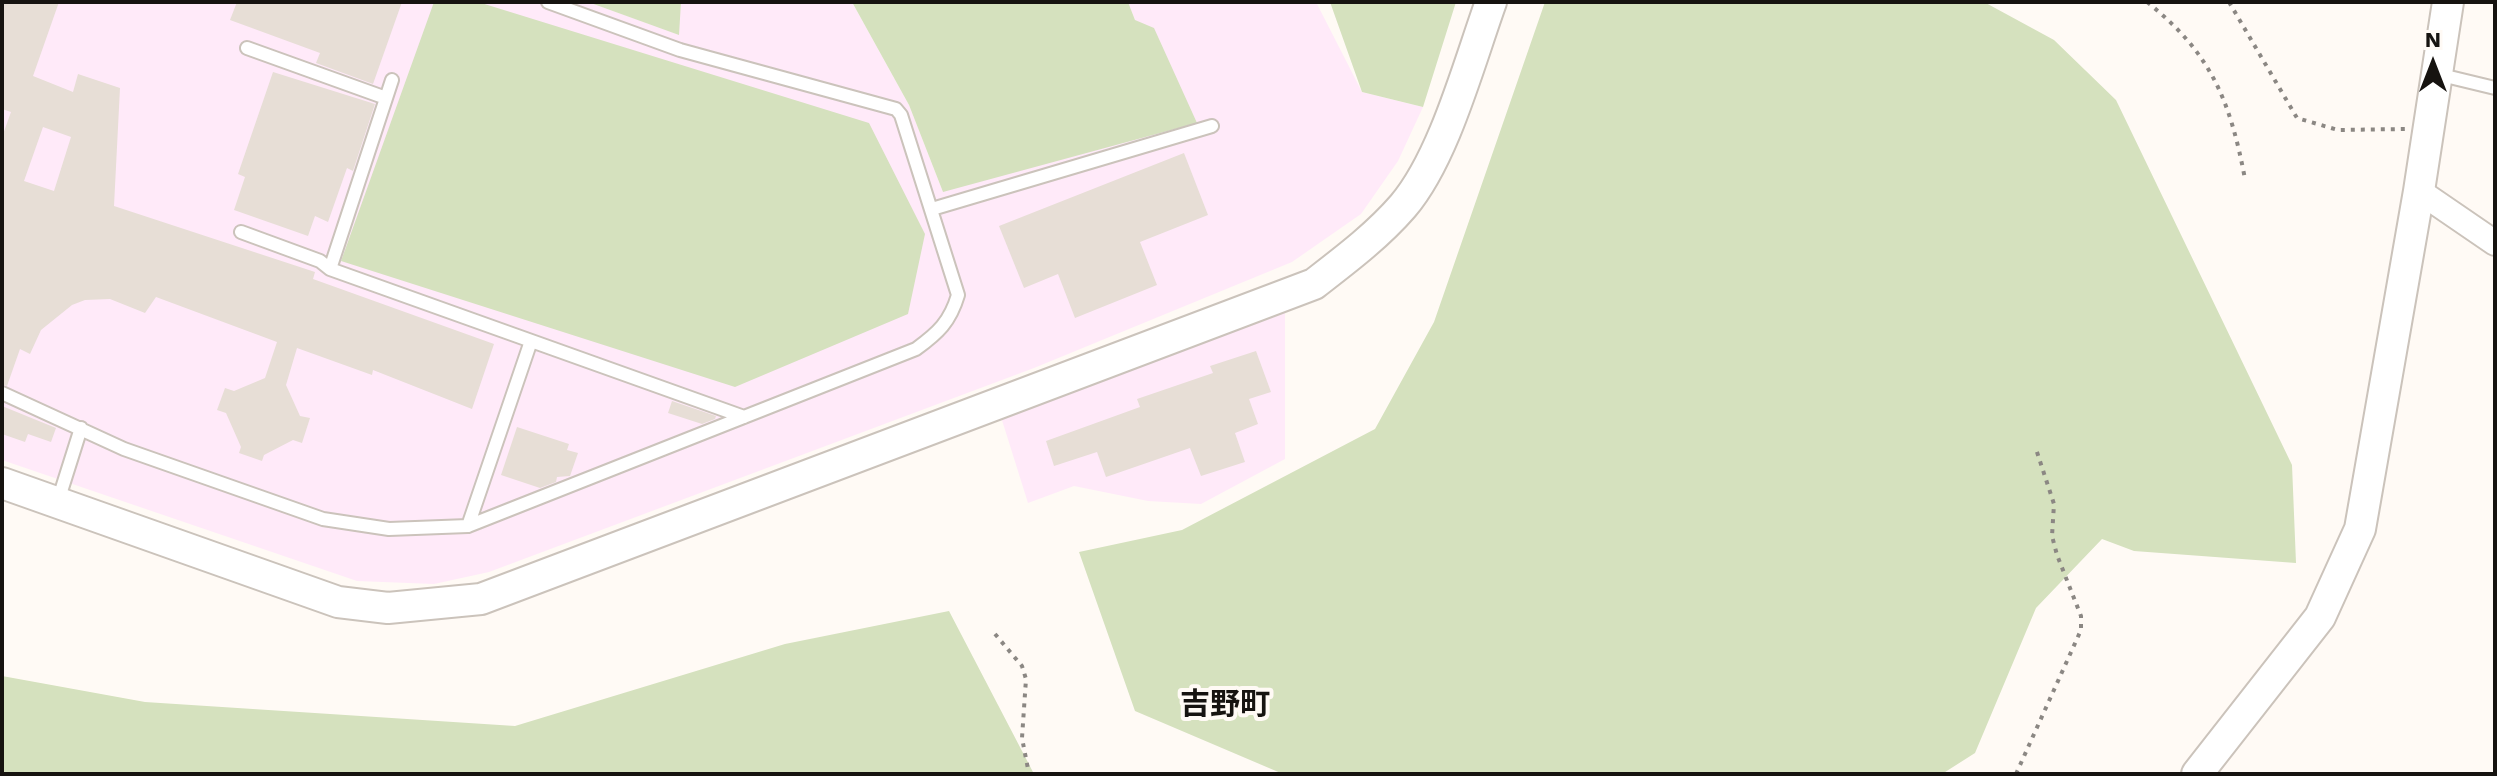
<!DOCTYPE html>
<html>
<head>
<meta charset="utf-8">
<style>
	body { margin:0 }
	#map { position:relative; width:2497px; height:776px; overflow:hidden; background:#fffaf5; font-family:"Work Sans",sans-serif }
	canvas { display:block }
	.frame { position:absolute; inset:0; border:4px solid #161310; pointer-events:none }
	.north { position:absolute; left:2393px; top:24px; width:80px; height:80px; -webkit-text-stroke:6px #fffaf5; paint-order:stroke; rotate:0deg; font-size:22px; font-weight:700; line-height:32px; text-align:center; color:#161310 }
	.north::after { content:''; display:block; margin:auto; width:28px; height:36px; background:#161310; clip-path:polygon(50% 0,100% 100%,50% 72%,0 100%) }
</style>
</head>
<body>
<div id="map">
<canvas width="2497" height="776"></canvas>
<div class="frame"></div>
<div class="north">N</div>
</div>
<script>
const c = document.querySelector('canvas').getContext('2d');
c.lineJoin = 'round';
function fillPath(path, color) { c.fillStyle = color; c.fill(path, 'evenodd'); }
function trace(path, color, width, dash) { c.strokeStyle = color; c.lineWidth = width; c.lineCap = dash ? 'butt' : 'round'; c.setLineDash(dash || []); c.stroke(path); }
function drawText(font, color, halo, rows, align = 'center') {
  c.font = font + ' "Work Sans","Noto Sans JP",sans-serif'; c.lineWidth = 8; c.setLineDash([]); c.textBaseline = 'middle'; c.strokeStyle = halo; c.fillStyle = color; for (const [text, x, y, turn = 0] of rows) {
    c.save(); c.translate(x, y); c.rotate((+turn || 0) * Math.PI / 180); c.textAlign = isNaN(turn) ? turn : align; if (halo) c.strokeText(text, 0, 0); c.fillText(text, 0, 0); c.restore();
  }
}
fillPath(new Path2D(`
	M2 2H588L678 34 681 2H852L909 105 943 192 1135 20 1128 2H1316L1362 92 1423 107 1398 161 1361 214 1292 262 1034 368 489 572 434 584 357 581 2 460Z
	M1285 313V459L1201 504 1148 501 1074 486 1028 503 1001 417Z`), '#ffeaf9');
fillPath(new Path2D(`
	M434 2H478L869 123 925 234 908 314 735 387 341 261Z
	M588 2H681L679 35Z
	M852 2H1128L1135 20 1154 28 1197 123 943 192 909 105Z
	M1330 2H1456L1423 107 1362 92Z
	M1545 2H1984L2054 40 2116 100 2292 465 2296 563 2134 551 2102 539 2036 608 1975 753 1942 774H1283L1135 711 1079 552 1182 530 1375 429 1434 322Z
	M949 611 1034 774H2V676L145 702 515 726 785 644Z`), '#d5e1be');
fillPath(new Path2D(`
	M2 2H59L33 76 73 92 78 74 120 88 114 206 315 272 313 279 494 344 472 409 373 370 372 375 297 348 286 385 300 416 310 418 302 443 293 440 264 455 262 461 239 453 241 447 226 413 217 410 225 388 234 391 265 378 277 342 156 297 145 313 110 299 85 300 72 305 41 330 30 354 20 349 7 386 2 384V137L11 112 2 109ZM43 127 71 137 54 191 24 181Z
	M237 2H402L373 84 316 63 320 53 230 20Z
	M273 72 375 104 353 171 347 168 328 222 315 216 308 236 234 210 245 177 238 174Z
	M1184 153 1208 215 1140 242 1157 285 1075 318 1058 274 1024 288 999 226Z
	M1256 351 1271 392 1249 399 1258 424 1235 433 1245 462 1201 476 1190 448 1106 477 1097 452 1054 466 1046 441 1140 407 1137 399 1213 373 1210 366Z
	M672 401 716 416 715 419 702 424 668 413Z
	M2 406 56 428 51 442 28 434 25 442 2 434Z
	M517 427 569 444 567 450 578 453 570 476 557 477 556 482 540 488 501 475Z`), '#e7ded6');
const service = new Path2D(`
	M247 48 386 98
	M2437 74 2495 88
	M932 209 1212 126
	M241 232 320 261 330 269 744 417
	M330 269 392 80
	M2 393 124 449 323 519 389 529 468 526 916 349C938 333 950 322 958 295L901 115 896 109 680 50 548 2
	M58 501 81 428
	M468 526 531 341`);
const minor = new Path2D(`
	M2419 191 2495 243`);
const tertiary = new Path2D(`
	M2 483 338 602 388 608 481 599 1314 284C1345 260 1377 236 1403 206 1444 158 1469 63 1491 2
	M2197 774 2320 617 2360 529 2419 191 2448 2`);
trace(service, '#cbc3bb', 16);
trace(minor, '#cbc3bb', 28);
trace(tertiary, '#cbc3bb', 34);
trace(new Path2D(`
	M2147 2C2211 53 2230 100 2245 179
	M2229 2 2297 118 2338 130 2406 129
	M995 634 1022 666 1026 679 1022 738 1029 774
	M2016 774 2081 630V616L2057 555 2052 536 2054 504 2036 449`), '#8b8783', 4, [4, 6]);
trace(service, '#fff', 12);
trace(minor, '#fff', 24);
trace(tertiary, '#fff', 30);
drawText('bold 30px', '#161310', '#fffaf5', [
	["吉野町",1225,705]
]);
</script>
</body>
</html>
